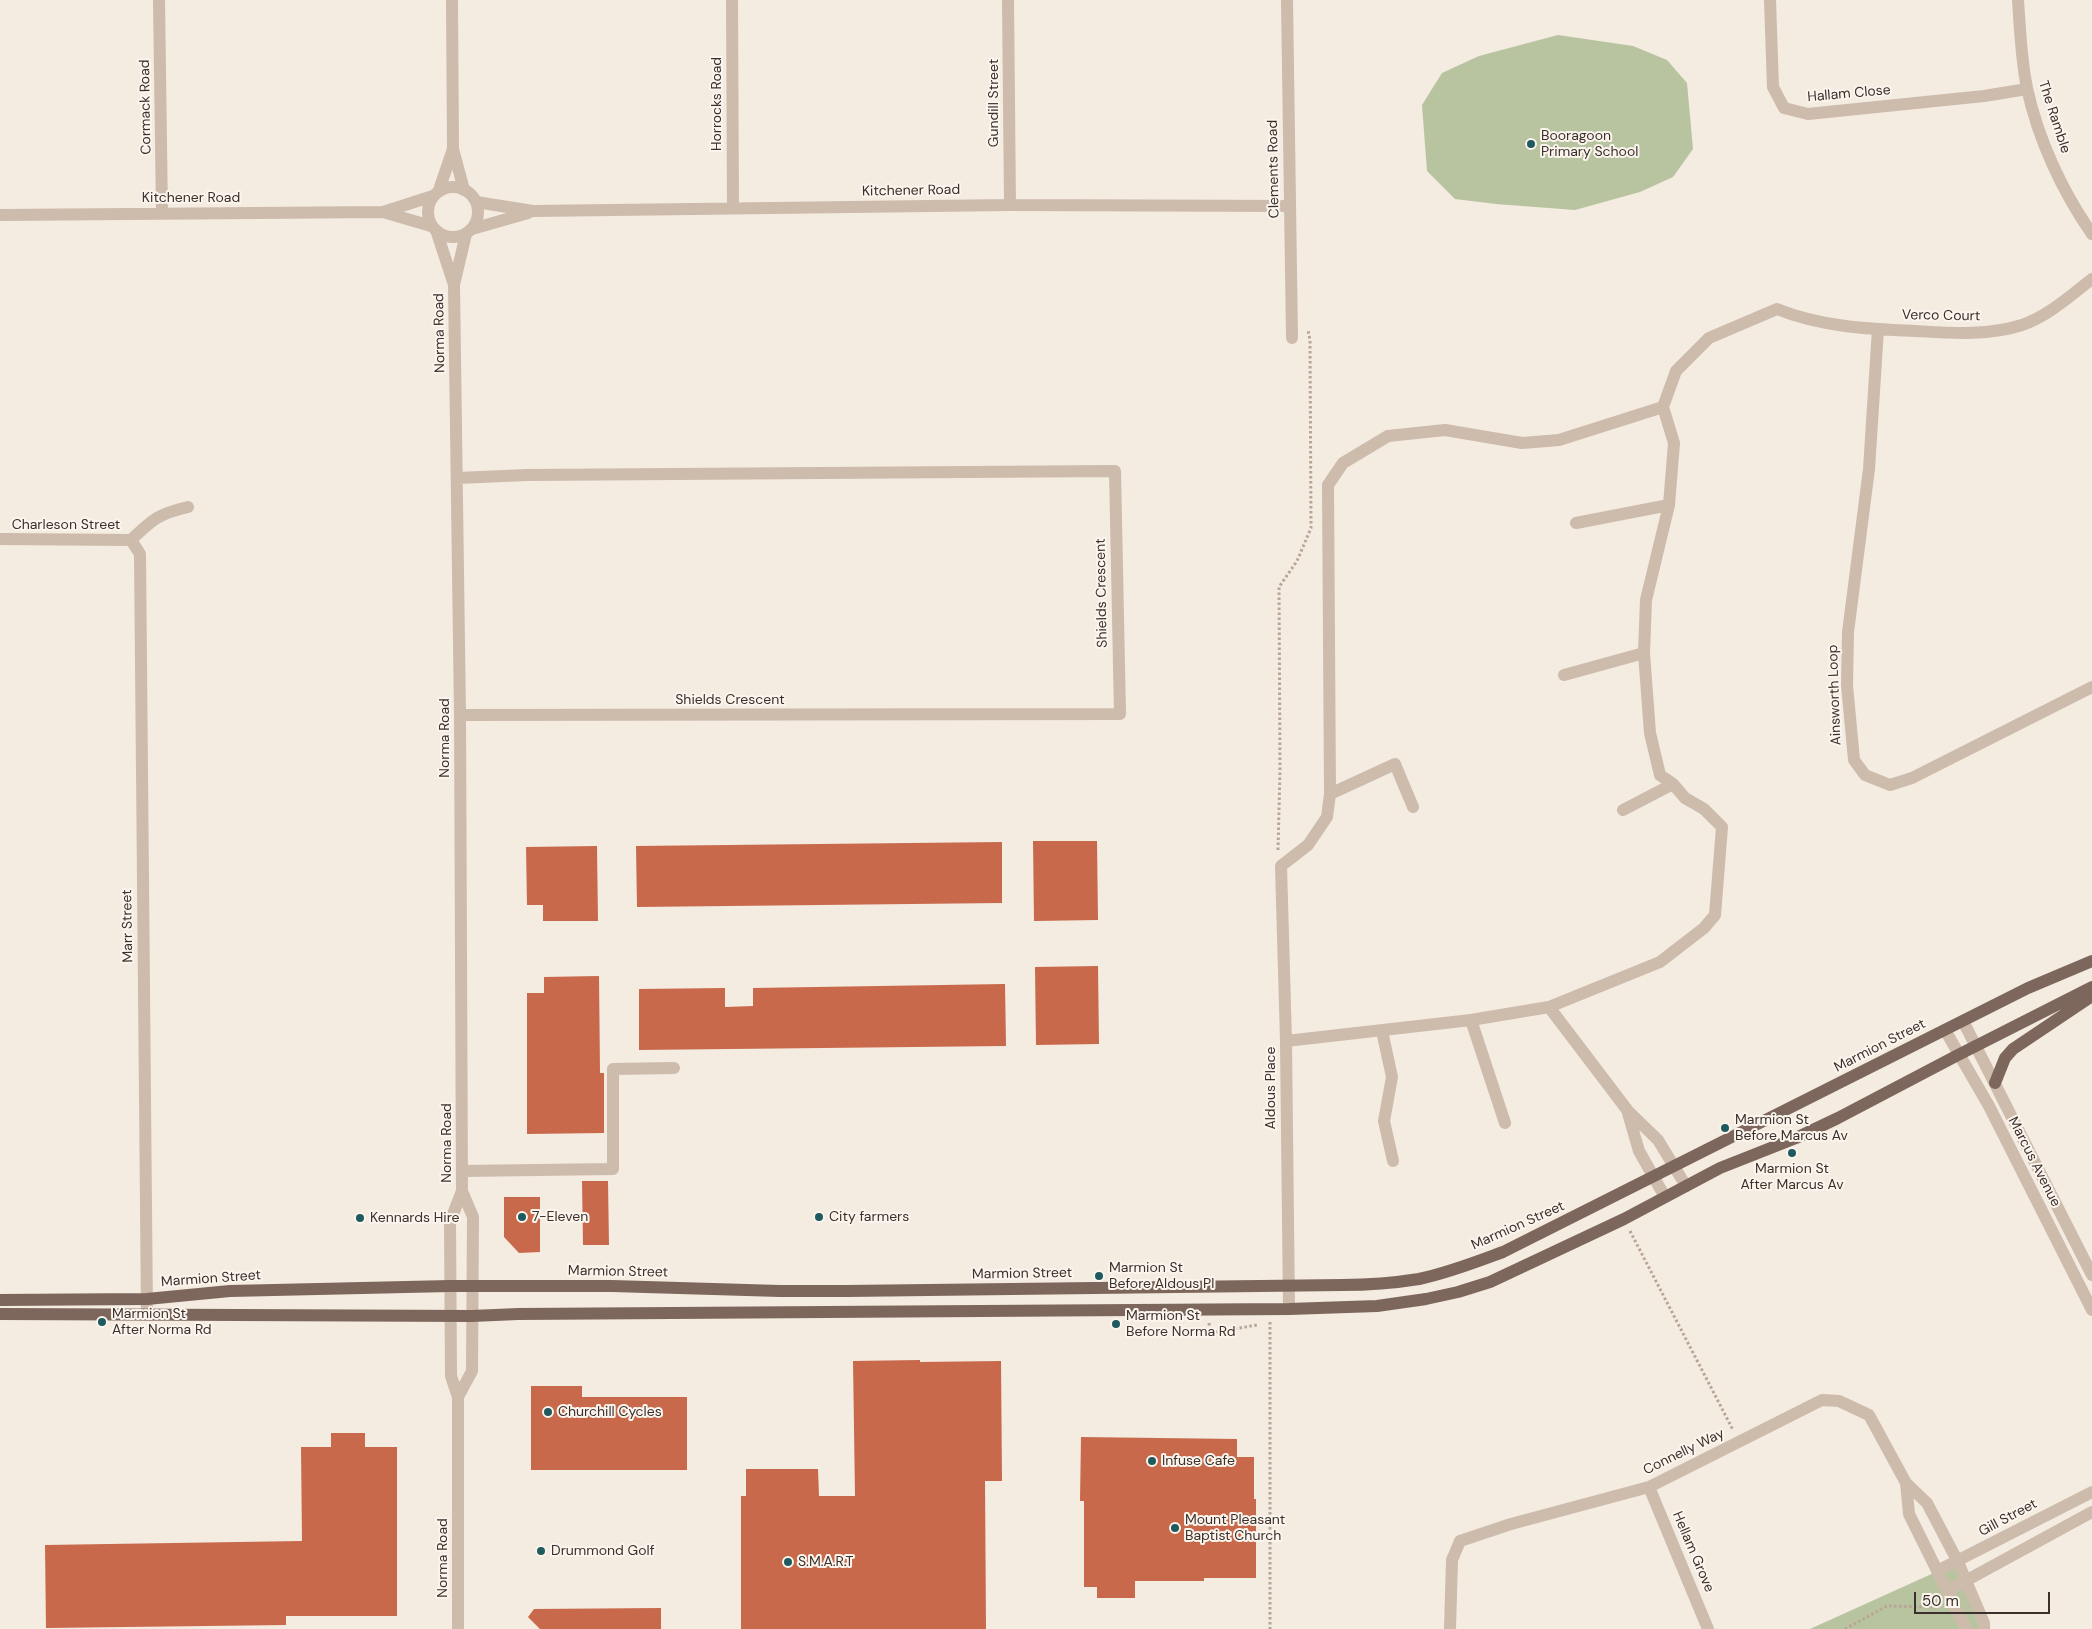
<!DOCTYPE html>
<html>
<head>
<meta charset="utf-8">
<style>
	body { margin:0 }
	#map { position:relative; width:2092px; height:1629px; overflow:hidden; background:#f4ebe1; font-family:"DM Sans",sans-serif }
	canvas { display:block }
	.scale { position:absolute; left:1914px; top:1592px; width:136px; height:22px; box-sizing:border-box; border:2px solid #3b302b; border-top:0; padding-left:6px; font-size:15px; line-height:18px; white-space:nowrap; color:#3b302b; -webkit-text-stroke:4px #fbf5ee; paint-order:stroke }
</style>
</head>
<body>
<div id="map">
<canvas width="2092" height="1629"></canvas>
<div class="scale">50 m</div>
</div>
<script>
const c = document.querySelector('canvas').getContext('2d');
c.lineJoin = 'round';
function fillPath(path, color) { c.fillStyle = color; c.fill(path, 'evenodd'); }
function trace(path, color, width, dash) { c.strokeStyle = color; c.lineWidth = width; c.lineCap = dash ? 'butt' : 'round'; c.setLineDash(dash || []); c.stroke(path); }
function drawText(font, color, halo, rows, align = 'center') {
  c.font = font + ' "DM Sans",sans-serif'; c.lineWidth = 4; c.setLineDash([]); c.textBaseline = 'middle'; c.strokeStyle = halo; c.fillStyle = color; for (const [text, x, y, turn = 0] of rows) {
    c.save(); c.translate(x, y); c.rotate((+turn || 0) * Math.PI / 180); c.textAlign = isNaN(turn) ? turn : align; if (halo) c.strokeText(text, 0, 0); c.fillText(text, 0, 0); c.restore();
  }
}
fillPath(new Path2D(`
	M1558 35 1633 46 1667 60 1687 83 1693 149 1673 177 1640 192 1575 210 1496 204 1455 199 1427 171 1422 105 1442 73 1479 56Z
	M1958 1562 1984 1629H1810Z`), '#b8c4a0');
fillPath(new Path2D(`
	M1033 841H1097L1098 920 1034 921Z
	M1002 842V903L637 907 636 846Z
	M597 846 598 921H543V905H527L526 847Z
	M1098 966 1099 1044 1036 1045 1035 967Z
	M599 976 600 1073H604V1133L527 1134V993H544V977Z
	M1005 984 1006 1046 639 1050V989L725 988V1007L753 1006V988Z
	M582 1181H608L609 1245H583Z
	M504 1197H540V1252L519 1253 504 1237Z
	M920 1360V1362L1001 1361 1002 1481H985L986 1629H741V1496H746V1469H818L819 1496H855L853 1361Z
	M531 1386H582V1397H687V1470H531Z
	M331 1433H365V1447H397V1616H286V1625L46 1628 45 1545 302 1541 301 1447H331Z
	M1081 1437 1237 1439V1457H1254V1499H1256V1578H1204V1581H1135V1598H1097V1587H1084V1501H1080Z
	M661 1608V1629H540L528 1617 534 1609Z`), '#c8694b');
trace(new Path2D(`
	M1278 850 1280 770 1279 587 1297 561 1311 528 1310 340 1308 330
	M1630 1231 1733 1430
	M1270 1322V1629
	M1209 1323 1210 1333 1257 1325
	M1845 1629 1887 1606 1935 1607 1939 1604`), '#b9a596', 3, [2.5, 2.5]);
trace(new Path2D(`
	M159 0 162 213
	M452 0 453 149 464 190
	M732 0 733 208
	M1008 0 1010 205
	M1287 0 1292 338
	M1770 0 1773 87 1784 108 1808 114 1984 96 2027 89
	M2018 0C2020 29 2021 59 2027 88 2038 139 2062 191 2092 234
	M428 212a25 25 0 1 1 50 0a25 25 0 1 1-50 0Z
	M439 190 453 149
	M476 202 533 211 1010 205 1289 206
	M383 212 433 196
	M0 215 383 212 431 226
	M472 229 528 213
	M437 233 454 285
	M1878 329 1869 469 1848 632 1847 685 1854 760 1865 775 1890 785 1912 778 2092 687
	M457 478 527 475 1115 471 1120 714 460 715
	M1576 523 1669 505
	M0 539 131 540
	M131 540 140 554 147 1314
	M131 540C153 519 158 514 188 507
	M1564 675 1644 653
	M1330 794 1395 764 1413 807
	M1623 810 1673 784
	M1549 1007 1628 1111 1658 1140 1686 1186
	M1471 1020 1505 1123
	M1963 1021 2092 1275
	M1945 1030 1989 1106 2092 1310
	M1382 1031 1392 1077 1384 1121 1393 1161
	M1286 1041 1471 1020 1549 1007 1660 962 1704 928 1715 915 1722 827 1704 809 1685 798 1673 784 1660 775 1650 733 1644 653 1646 600 1669 505 1674 443 1663 407
	M1628 1113 1639 1151 1665 1197
	M462 1171 613 1169V1069L674 1068
	M1289 1309 1286 1041 1281 866 1308 845 1327 817 1330 794 1328 485 1343 463 1388 436 1445 430 1522 443 1559 440 1663 407 1676 371 1709 338 1777 309C1821 327 1869 329 1916 331 1951 333 1988 336 2022 325 2048 316 2070 296 2092 279
	M458 1397 472 1371 473 1217 462 1191
	M1906 1483 1909 1514 1966 1629
	M1649 1487 1708 1629
	M1937 1571 2092 1492
	M1947 1591 2092 1512
	M458 1629V1397L451 1376 450 1222 462 1191 460 715 454 285 466 234
	M1450 1629 1452 1560 1460 1541 1511 1524 1649 1487 1822 1400 1839 1401 1869 1415 1906 1483 1927 1503 1958 1562 1984 1623V1629`), '#cdbbac', 12);
trace(new Path2D(`
	M1995 1083 2005 1058 2013 1049 2092 996
	M0 1300 147 1299 230 1291 450 1286H612L780 1291H846L1342 1285C1368 1285 1394 1283 1419 1279 1448 1273 1476 1262 1503 1252L2028 988 2092 961
	M0 1314 472 1316 518 1314 1289 1309 1377 1306 1426 1299 1458 1292 1490 1282 1624 1219 1720 1168 1796 1138 1838 1118 1958 1055 2092 987`), '#7d675c', 12);
for (const [x, y, r, color] of [
	[1531,144,5,"#1f5a5e"],
	[1725,1128,5,"#1f5a5e"],
	[1792,1153,5,"#1f5a5e"],
	[522,1217,5,"#1f5a5e"],
	[819,1217,5,"#1f5a5e"],
	[360,1218,5,"#1f5a5e"],
	[1099,1276,5,"#1f5a5e"],
	[102,1322,5,"#1f5a5e"],
	[1116,1324,5,"#1f5a5e"],
	[548,1412,5,"#1f5a5e"],
	[1152,1461,5,"#1f5a5e"],
	[1175,1528,5,"#1f5a5e"],
	[541,1551,5,"#1f5a5e"],
	[788,1562,5,"#1f5a5e"]
]) { const dot = new Path2D(); dot.arc(x, y, r, 0, 2 * Math.PI); c.fillStyle = color; c.fill(dot); trace(dot, '#fbf5ee', 2); }
drawText('14px', '#3b302b', '#fbf5ee', [
	["Hallam Close",1849,94,-5],
	["Gundill Street",994,103,-90],
	["Horrocks Road",717,104,-90],
	["Cormack Road",146,107,-91],
	["The Ramble",2054,117,72],
	["Clements Road",1274,169,-91],
	["Kitchener Road",911,191,-1],
	["Kitchener Road",191,198],
	["Verco Court",1941,316,1],
	["Norma Road",440,333,-91],
	["Charleson Street",66,525],
	["Shields Crescent",1102,593,-91],
	["Ainsworth Loop",1835,695,-92],
	["Shields Crescent",730,700],
	["Norma Road",445,738,-90],
	["Marr Street",128,926,-91],
	["Marmion Street",1880,1046,-27],
	["Aldous Place",1271,1088,-90],
	["Norma Road",447,1143,-90],
	["Marcus Avenue",2034,1162,63],
	["Marmion Street",1518,1226,-24],
	["Marmion Street",618,1272,1],
	["Marmion Street",1022,1274,-1],
	["Marmion Street",211,1279,-4],
	["Connelly Way",1684,1452,-26],
	["Gill Street",2008,1518,-28],
	["Hellam Grove",1693,1552,67],
	["Norma Road",443,1558,-90]
]);
drawText('14px', '#3b302b', '#fbf5ee', [
	["Booragoon",1541,136],
	["Primary School",1541,152],
	["Marmion St",1735,1120],
	["Before Marcus Av",1735,1136],
	["Marmion St",1792,1169,"center"],
	["After Marcus Av",1792,1185,"center"],
	["7-Eleven",532,1217],
	["City farmers",829,1217],
	["Kennards Hire",370,1218],
	["Marmion St",1109,1268],
	["Before Aldous Pl",1109,1284],
	["Marmion St",112,1314],
	["After Norma Rd",112,1330],
	["Marmion St",1126,1316],
	["Before Norma Rd",1126,1332],
	["Churchill Cycles",558,1412],
	["Infuse Cafe",1162,1461],
	["Mount Pleasant",1185,1520],
	["Baptist Church",1185,1536],
	["Drummond Golf",551,1551],
	["S.M.A.R.T",798,1562]
], 'left');
</script>
</body>
</html>
